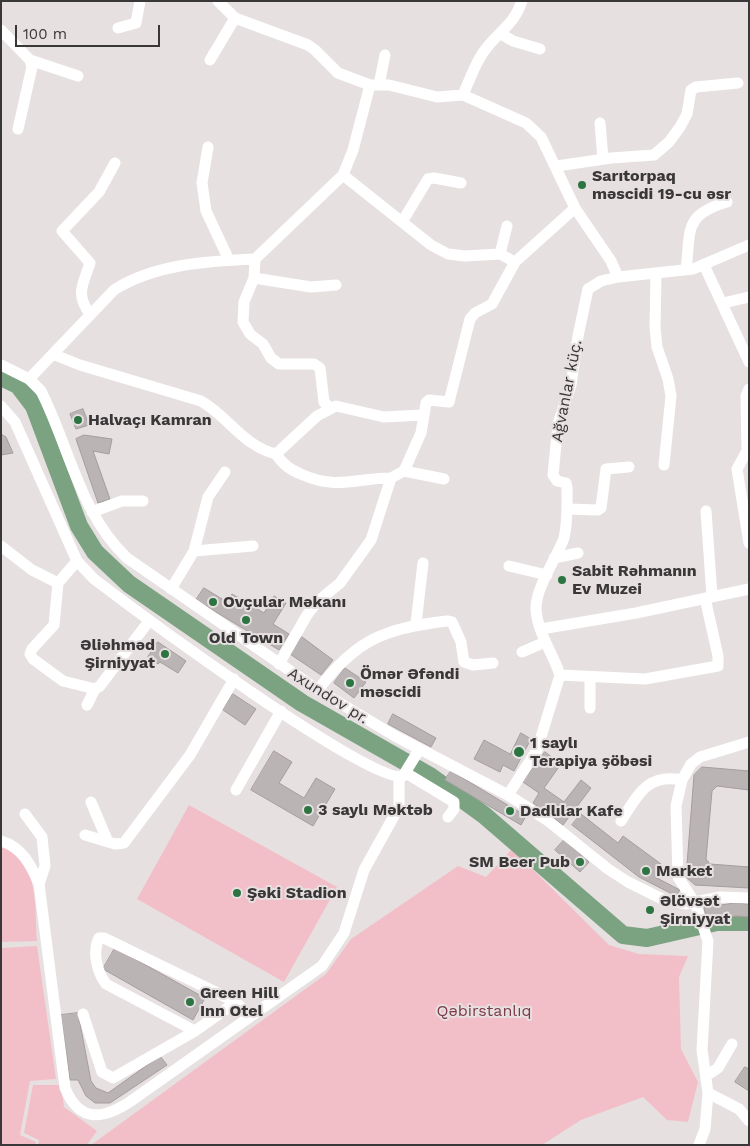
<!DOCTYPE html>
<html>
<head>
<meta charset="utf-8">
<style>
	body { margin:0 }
	#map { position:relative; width:750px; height:1146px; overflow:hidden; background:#e7e0e1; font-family:"Work Sans",sans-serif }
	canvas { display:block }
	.frame { position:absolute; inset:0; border:2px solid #3a3738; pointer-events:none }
	.scale { position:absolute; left:15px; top:25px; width:145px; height:22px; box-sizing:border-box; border:2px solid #3a3738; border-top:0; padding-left:6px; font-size:15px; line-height:18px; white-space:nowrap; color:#3a3738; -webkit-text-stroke:4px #e7e0e1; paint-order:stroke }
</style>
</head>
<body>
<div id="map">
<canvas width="750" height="1146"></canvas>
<div class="frame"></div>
<div class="scale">100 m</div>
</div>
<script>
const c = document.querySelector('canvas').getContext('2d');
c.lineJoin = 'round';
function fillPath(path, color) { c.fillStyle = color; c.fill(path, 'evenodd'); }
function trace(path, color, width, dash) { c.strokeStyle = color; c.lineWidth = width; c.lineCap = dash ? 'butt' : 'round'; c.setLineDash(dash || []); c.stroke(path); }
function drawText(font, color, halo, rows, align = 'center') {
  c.font = font + ' "Work Sans",sans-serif'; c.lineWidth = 4; c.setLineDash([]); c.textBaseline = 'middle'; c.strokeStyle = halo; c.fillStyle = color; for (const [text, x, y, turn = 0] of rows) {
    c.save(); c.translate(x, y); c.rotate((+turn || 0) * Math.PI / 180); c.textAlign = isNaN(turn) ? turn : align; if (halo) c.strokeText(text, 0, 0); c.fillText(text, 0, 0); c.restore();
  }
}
fillPath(new Path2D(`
	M189 805 337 887 284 982 137 899Z
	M1 845C7 849 16 853 20 858 38 878 35 916 37 941L1 942Z
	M512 849 609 945 639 954 688 956 679 977 681 1049 698 1082 688 1122 667 1120 643 1097 581 1120 542 1145H91L326 974 351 939 458 866 486 877Z
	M37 946 56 1079 30 1081 20 1135 36 1142 35 1145H1V948Z
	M33 1085H61L64 1107 97 1131 87 1145H38L39 1140 24 1133Z`), '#f2bfc8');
trace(new Path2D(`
	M1 377 18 385 34 406 79 526 95 552 129 584 302 703 430 776 484 815 623 935 647 938 717 922H749`), '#7ba382', 18);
const building = new Path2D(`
	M83 409 89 425 76 429 70 414Z
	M1 434 6 437 13 453 1 455Z
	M84 435 112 439 109 454 93 451 110 499 98 503 76 439Z
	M204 588 227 602 232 594 264 613 274 596 286 603 273 624 289 634 279 650 196 600Z
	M302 637 333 660 321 675 290 654Z
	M158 642 186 661 178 673 160 662 158 664 148 657Z
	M345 668 366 682 354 698 334 683Z
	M233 694 256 709 245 725 223 710Z
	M393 714 436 738 431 747 388 724Z
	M521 733 531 739 514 771 503 765 500 772 474 759 484 740 510 754Z
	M274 751 292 762 279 783 304 798 316 778 335 789 313 826 251 790Z
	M545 752 561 764 544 788 564 802 581 780 591 788 563 825 533 803 539 793 523 782Z
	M702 767 749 771V790L717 786 712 791 706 859 710 864 749 867V888L695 885 686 877 694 775Z
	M451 771 526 816 521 825 445 780Z
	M581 814 618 843 623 836 661 864 655 877 680 890 676 896 639 877 572 825Z
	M564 840 589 862 580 872 555 850Z
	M735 903 749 904V917L736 916 707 921 704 908Z
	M115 948 205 998 193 1020 103 969Z
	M78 1013 91 1081 96 1088 108 1093 160 1056 167 1065 110 1103H95L86 1096 78 1080H70L61 1015Z
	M745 1067 749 1069V1091L735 1082Z`);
fillPath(building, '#bbb4b5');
trace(building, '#a49d9e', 1);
trace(new Path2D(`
	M218 1 235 18 308 45 315 50 338 73 370 85
	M118 28 136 23 140 1
	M1 30 30 60 32 67 18 129
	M501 34 513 41 540 49
	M30 60 78 76
	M210 60 235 18
	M379 85 385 55
	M463 95 526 123 541 137 575 208 611 261 618 277 693 269 749 245
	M600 123 603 159
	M208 147 202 183 206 211 229 260
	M557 166 611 158 654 155 669 142 680 127 687 114 691 90 696 87 738 83
	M343 175 431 245 448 254 465 256 500 254 515 262
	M402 222 428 179 434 178 461 183
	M500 254 507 226
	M255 259 254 278 244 302 243 322 250 334 263 344 271 358 279 364H314L320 368 324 402 330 408
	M704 265 749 362
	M686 270C691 230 683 215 727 202
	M656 274 655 328 657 347 668 379 671 396 664 465
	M254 278 311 287 336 285
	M723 303 749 297
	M90 314C75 294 83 285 90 263L62 231 99 192 115 163
	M55 355 80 365 201 401C229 417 243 446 276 454 283 465 291 470 303 475 338 490 355 478 391 478
	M1 365 29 379 41 391C69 446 80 514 127 558L318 690 395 736 508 795 547 820 608 869 628 882 662 899 685 904 720 897 749 898
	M29 379 114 290C154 264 209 261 255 259L343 175 353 150 370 85H389L437 97 463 95C470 79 477 58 489 45 503 28 514 24 522 1
	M749 389 746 396 747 451 737 469 749 543
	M1 406 15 422 77 561 94 579C132 608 372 786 403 776L419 750
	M276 454 317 416 336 406 384 417 422 415
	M404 471 444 479
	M567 509 598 510 601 508 606 469 629 467
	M706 511 712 596
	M92 512 122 501H143
	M1 546 32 570 58 583
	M194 551 253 546
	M554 558 578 553
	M77 561 58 583 54 625 32 649 30 654 33 659 63 681 95 689 100 686 149 621
	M509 566 547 575
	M171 589 194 551 208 497 225 472
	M416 624 423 563
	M541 629 636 613 749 589
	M522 652 545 642
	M279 664 307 615 317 602 340 583 371 540 391 478 404 471 421 433 426 403 429 400 449 402 470 319 475 313 492 304 515 262 575 208
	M560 675 645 679 718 666V656L705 598
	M590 677V708
	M318 690C356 639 386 628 447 621L452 622 461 642 464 662 473 665 493 663
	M87 705 95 689
	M406 773 454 802V809L448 817
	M236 790 281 711
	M508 795 537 750 560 675C553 653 538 634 536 610 535 588 557 558 564 538 568 522 567 504 567 487L566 483 557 481 553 475 558 424 571 385 578 336 588 289 601 281 618 277
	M91 802 108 842
	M25 814 42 837 45 866 39 884
	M621 821C638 795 647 773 682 780
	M85 835 115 844 124 843 190 755 234 679
	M1 841C22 847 31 865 39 884L65 1088C80 1124 104 1119 131 1101L322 966 344 933 364 870 399 807V777
	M83 1014 102 1072 113 1078 195 1031 236 1002
	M195 1031 106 984C97 972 92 952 99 938H104L236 1002 250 1017
	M706 1076 718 1068 732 1044
	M708 1093 739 1109 749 1121
	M699 1145 705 1129 708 1093 702 1050 708 941 695 903 678 877 676 806 682 780 691 764 700 757 749 742`), '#fff', 11);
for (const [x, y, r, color] of [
	[582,185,5,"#2c7441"],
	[78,420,5,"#2c7441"],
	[562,580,5,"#2c7441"],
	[213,602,5,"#2c7441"],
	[246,620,5,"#2c7441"],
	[165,654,5,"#2c7441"],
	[350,683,5,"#2c7441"],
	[519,752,6,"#2c7441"],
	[308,810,5,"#2c7441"],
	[510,811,5,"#2c7441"],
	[580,862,5,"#2c7441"],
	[646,871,5,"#2c7441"],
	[237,893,5,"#2c7441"],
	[650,910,5,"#2c7441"],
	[190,1002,5,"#2c7441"]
]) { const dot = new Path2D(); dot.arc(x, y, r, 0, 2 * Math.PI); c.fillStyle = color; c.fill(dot); trace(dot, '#e7e0e1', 2); }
drawText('bold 16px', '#3a3738', '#e7e0e1', [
	["Sarıtorpaq",592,176],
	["məscidi 19-cu əsr",592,194],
	["Halvaçı Kamran",88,420],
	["Sabit Rəhmanın",572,571],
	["Ev Muzei",572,589],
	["Ovçular Məkanı",223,602],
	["Old Town",246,638,"center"],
	["Əliəhməd",155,645,"right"],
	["Şirniyyat",155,663,"right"],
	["Ömər Əfəndi",360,674],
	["məscidi",360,692],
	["1 saylı",530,743],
	["Terapiya şöbəsi",530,761],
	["3 saylı Məktəb",318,810],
	["Dadlılar Kafe",520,811],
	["SM Beer Pub",570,862,"right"],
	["Market",656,871],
	["Şəki Stadion",247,893],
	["Əlövsət",660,901],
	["Şirniyyat",660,919],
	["Green Hill",200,993],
	["Inn Otel",200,1011]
], 'left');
drawText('16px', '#3a3738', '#e7e0e1', [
	["Ağvanlar küç.",567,391,-79],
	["Axundov pr.",328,696,32]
]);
drawText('16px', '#7d3a4a', '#e7e0e1', [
	["Qəbirstanlıq",484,1011]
]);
</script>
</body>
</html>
